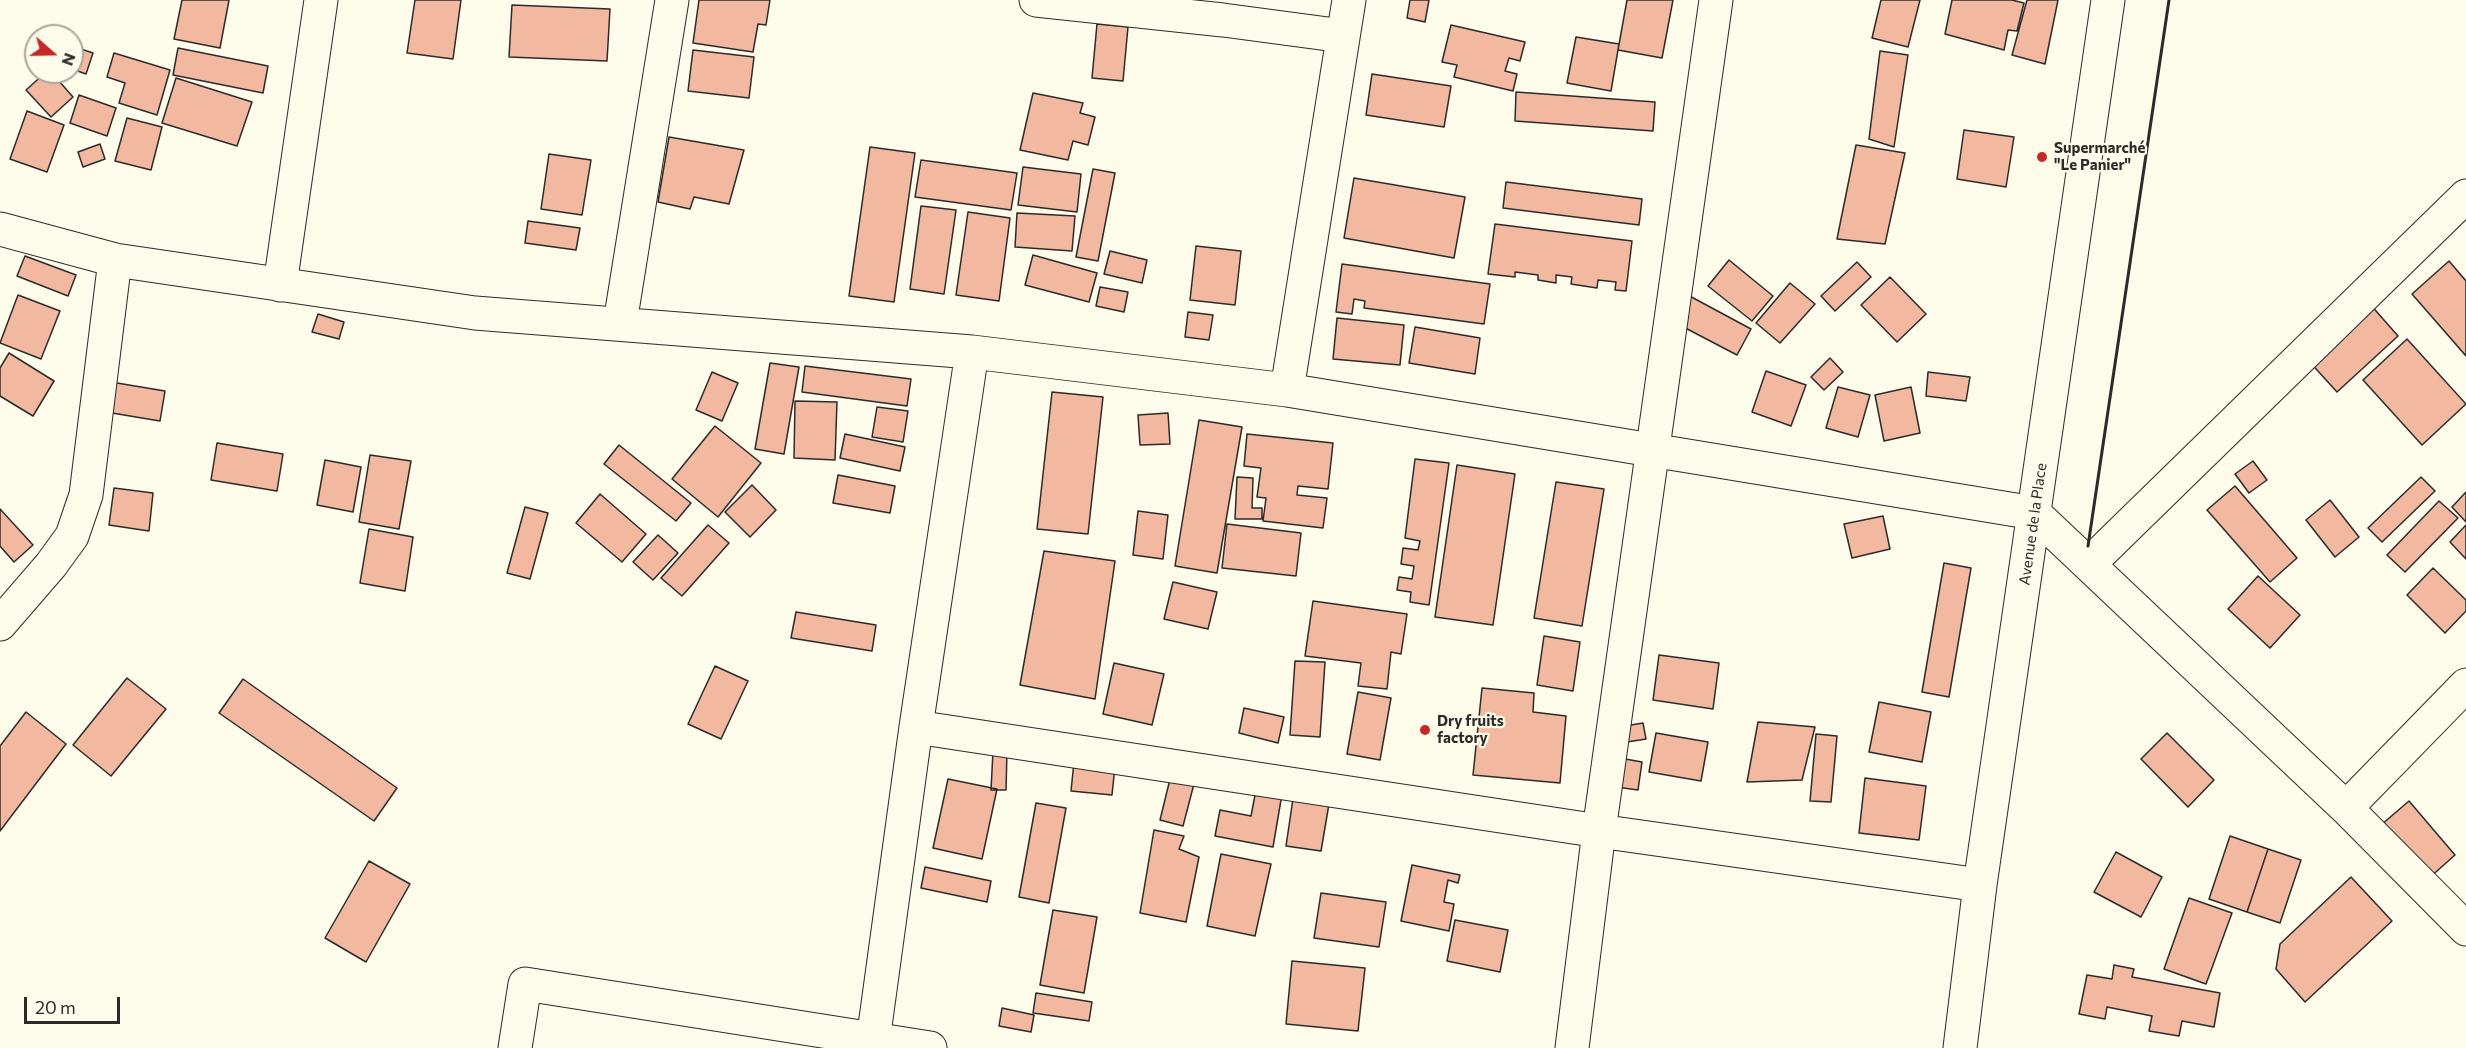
<!DOCTYPE html>
<html>
<head>
<meta charset="utf-8">
<style>
	body { margin:0 }
	#map { position:relative; width:2466px; height:1048px; overflow:hidden; background:#fdfbea; font-family:Commissioner,sans-serif }
	canvas { display:block }
	.north { position:absolute; left:24px; top:24px; width:60px; height:60px; box-sizing:border-box; background:#fdfbea; border:2px solid #a9a89e; border-radius:50%; rotate:110deg; font-size:16px; font-weight:700; line-height:24px; text-align:center; color:#2b2b2b }
	.north::after { content:''; display:block; margin:auto; width:21px; height:27px; background:#c62828; clip-path:polygon(50% 0,100% 100%,50% 72%,0 100%) }
	.scale { position:absolute; left:24px; top:997px; width:96px; height:27px; box-sizing:border-box; border:3px solid #2b2b2b; border-top:0; padding-left:8px; font-size:18px; line-height:21px; white-space:nowrap; color:#2b2b2b; -webkit-text-stroke:4px #fdfbea; paint-order:stroke }
</style>
</head>
<body>
<div id="map">
<canvas width="2466" height="1048"></canvas>
<div class="north">N</div>
<div class="scale">20 m</div>
</div>
<script>
const c = document.querySelector('canvas').getContext('2d');
c.lineJoin = 'round';
function fillPath(path, color) { c.fillStyle = color; c.fill(path, 'evenodd'); }
function trace(path, color, width, dash) { c.strokeStyle = color; c.lineWidth = width; c.lineCap = dash ? 'butt' : 'round'; c.setLineDash(dash || []); c.stroke(path); }
function drawText(font, color, halo, rows, align = 'center') {
  c.font = font + ' Commissioner,sans-serif'; c.lineWidth = 4.5; c.setLineDash([]); c.textBaseline = 'middle'; c.strokeStyle = halo; c.fillStyle = color; for (const [text, x, y, turn = 0] of rows) {
    c.save(); c.translate(x, y); c.rotate((+turn || 0) * Math.PI / 180); c.textAlign = isNaN(turn) ? turn : align; if (halo) c.strokeText(text, 0, 0); c.fillText(text, 0, 0); c.restore();
  }
}
const building = new Path2D(`
	M182 0H229L220 48 174 39Z
	M415 0H461L453 59 407 53Z
	M699 0H770L766 25 758 24 753 52 693 43Z
	M1410 0H1429L1425 22 1407 18Z
	M1627 0H1673L1662 58 1618 50Z
	M1881 0H1920L1908 47 1872 38Z
	M1952 0H2012L2024 3 2017 31 2008 30 2004 50 1945 34Z
	M2027 0H2058L2045 64 2012 55Z
	M512 5 610 9 607 61 509 57Z
	M1097 24 1128 27 1123 81 1092 78Z
	M1451 25 1525 42 1520 61 1509 58 1505 71 1517 74 1513 91 1454 77 1457 65 1442 62Z
	M1576 37 1619 44 1611 91 1567 83Z
	M72 46 93 53 86 74 72 69Z
	M178 48 268 66 263 93 173 75Z
	M693 50 754 57 749 98 688 91Z
	M1880 51 1908 55 1894 147 1869 139Z
	M114 53 170 70 157 115 119 103 125 83 107 77Z
	M46 72H51L73 97 51 117 26 90Z
	M1372 74 1451 86 1444 127 1366 115Z
	M176 78 252 102 237 146 162 123Z
	M1516 92 1655 102 1653 131 1515 121Z
	M1033 93 1083 103 1080 113 1095 117 1088 145 1073 141 1068 160 1020 150Z
	M79 95 116 108 107 136 70 123Z
	M27 111 64 125 47 172 10 159Z
	M127 118 162 127 151 170 115 161Z
	M1964 130 2014 137 2006 187 1957 179Z
	M669 137 744 150 729 204 694 197 690 209 658 202Z
	M100 144 105 159 83 167 78 152Z
	M1856 145 1905 153 1885 244 1837 239Z
	M870 147 915 153 894 302 849 296Z
	M549 154 591 160 582 215 541 209Z
	M921 160 1017 173 1011 210 915 197Z
	M1023 167 1081 174 1077 212 1018 205Z
	M1093 169 1115 173 1098 261 1076 257Z
	M1354 178 1465 197 1454 258 1344 238Z
	M1506 182 1642 199 1639 225 1503 208Z
	M921 206 956 210 944 294 910 289Z
	M968 212 1010 218 999 301 956 295Z
	M1017 213 1075 216 1072 251 1015 247Z
	M528 221 580 228 576 250 525 243Z
	M1495 224 1632 241 1626 291 1615 290 1616 282 1598 280 1597 288 1571 284 1572 277 1556 275V283L1538 280V275L1515 272V277L1488 274Z
	M1196 246 1241 251 1235 305 1190 300Z
	M1110 251 1147 260 1142 283 1104 274Z
	M1033 255 1097 273 1089 302 1025 285Z
	M25 256 76 275 68 296 17 276Z
	M1729 260 1773 296 1752 321 1708 286Z
	M2449 261 2466 281V356L2412 294Z
	M1857 262 1871 277 1835 311 1821 296Z
	M1342 264 1490 284 1484 324 1364 308 1365 301 1354 299 1352 314 1336 312Z
	M1890 277 1926 314 1897 342 1861 305Z
	M1790 283 1815 304 1780 343 1756 323Z
	M1100 287 1128 292 1124 312 1096 306Z
	M1684 293 1751 329 1737 355 1670 320Z
	M18 295 60 311 41 359 0 343Z
	M2369 303 2398 336 2337 392 2307 359Z
	M1188 312 1213 315 1209 340 1185 337Z
	M318 314 344 322 339 339 312 332Z
	M1337 318 1404 325 1400 365 1333 359Z
	M1415 327 1480 338 1475 374 1409 363Z
	M2407 339 2466 404 2422 445 2363 380Z
	M9 353 54 381 33 416 0 396V368Z
	M1830 358 1843 372 1824 390 1811 377Z
	M770 363 799 367 784 454 755 449Z
	M805 366 911 379 907 406 802 392Z
	M1766 371 1806 385 1791 426 1752 412Z
	M712 372 738 383 722 421 696 410Z
	M1928 372 1970 377 1966 401 1926 396Z
	M111 382 165 391 160 421 106 412Z
	M1838 387 1870 395 1858 437 1826 428Z
	M1911 387 1920 433 1884 441 1875 395Z
	M1052 392 1103 397 1088 534 1037 529Z
	M795 401 837 402 835 460 794 458Z
	M877 407 908 411 903 442 872 437Z
	M1168 413 1170 444 1140 445 1138 415Z
	M1199 420 1242 427 1217 573 1175 566Z
	M715 426 761 463 718 517 672 479Z
	M845 434 905 447 900 471 840 458Z
	M1247 434 1333 443 1328 489 1298 486 1297 495 1327 498 1323 528 1263 521 1266 498 1257 497 1261 468 1244 466Z
	M217 443 283 454 277 491 211 480Z
	M619 445 691 503 676 521 604 464Z
	M370 455 411 461 399 529 359 522Z
	M1415 459 1449 463 1429 605 1410 602 1411 592 1397 590 1399 577 1412 579 1414 566 1401 564 1403 548 1418 550 1420 541 1405 538Z
	M325 460 361 467 353 512 317 505Z
	M2253 461 2267 480 2249 493 2235 474Z
	M1457 465 1515 474 1493 625 1435 617Z
	M838 475 895 486 890 513 833 503Z
	M1237 477 1253 478 1252 508H1262V519H1235Z
	M2421 477 2435 491 2382 542 2368 528Z
	M1556 482 1604 489 1582 626 1534 618Z
	M752 485 776 510 750 537 725 512Z
	M2235 486 2297 558 2270 582 2207 510Z
	M114 488 153 493 149 531 109 525Z
	M2466 492V522L2452 507Z
	M600 494 646 534 622 562 576 523Z
	M2330 500 2359 537 2335 557 2306 520Z
	M2439 501 2458 518 2405 572 2387 555Z
	M525 507 548 513 530 579 507 573Z
	M0 509 33 545 14 562 0 546Z
	M1138 511 1168 515 1163 559 1133 555Z
	M1883 516 1890 549 1852 558 1844 524Z
	M1227 524 1301 533 1296 576 1222 568Z
	M708 525 729 543 682 596 661 578Z
	M2466 525V559L2450 542Z
	M369 529 413 537 405 591 360 583Z
	M658 535 678 553 653 580 633 562Z
	M1044 551 1115 561 1095 699 1020 685Z
	M1944 563 1971 568 1949 697 1922 692Z
	M2433 568 2466 600V611L2445 633 2407 595Z
	M2258 576 2300 615 2270 648 2228 609Z
	M1173 582 1217 592 1208 629 1164 619Z
	M1313 601 1407 614 1401 654 1391 652 1387 689 1358 686 1361 663 1305 656Z
	M796 612 876 625 872 651 791 638Z
	M1544 636 1580 642 1573 691 1537 685Z
	M1659 655 1719 663 1713 709 1653 700Z
	M1295 661 1325 662 1320 737 1290 735Z
	M1114 663 1164 674 1152 725 1103 714Z
	M715 666 748 681 721 739 688 724Z
	M127 678 166 709 111 776 73 745Z
	M243 679 397 788 374 821 219 713Z
	M1482 688 1534 693 1533 712 1566 716 1560 783 1473 775Z
	M1358 692 1391 698 1380 760 1347 754Z
	M1879 702 1931 712 1922 762 1869 752Z
	M1244 708 1284 717 1278 743 1239 733Z
	M26 712 66 744 0 831V746Z
	M1758 722 1815 727 1802 780 1747 782Z
	M1643 723 1646 739 1627 742 1625 726Z
	M1656 733 1708 742 1701 781 1649 772Z
	M2167 733 2214 780 2188 807 2141 759Z
	M1816 734 1837 736 1831 802 1810 801Z
	M993 751H1007L1006 790H991Z
	M1614 757 1642 762 1638 790 1609 786Z
	M1074 762 1115 766 1112 795 1071 791Z
	M1171 775 1195 780 1183 826 1160 820Z
	M1865 778 1926 786 1919 840 1859 833Z
	M948 779 997 789 982 859 933 848Z
	M1256 790 1282 794 1273 847 1215 836 1220 810 1251 816Z
	M1294 792 1330 798 1321 851 1286 846Z
	M2409 801 2455 855 2428 879 2381 825Z
	M1036 803 1066 808 1049 903 1019 897Z
	M1154 830 1184 836 1179 849 1199 857 1186 922 1140 913Z
	M2230 836 2268 849 2247 912 2209 899Z
	M2268 849 2301 860 2280 923 2247 912Z
	M2116 852 2162 877 2141 917 2094 892Z
	M1221 854 1271 864 1255 936 1207 926Z
	M369 861 410 884 366 962 325 938Z
	M1412 865 1460 875 1458 883 1448 880 1444 902 1454 904 1449 931 1401 921Z
	M925 867 991 881 987 902 921 888Z
	M2351 877 2392 921 2305 1002 2276 969 2280 944Z
	M1321 893 1386 902 1379 947 1314 938Z
	M2189 898 2232 913 2206 984 2164 969Z
	M1053 910 1097 917 1084 993 1040 985Z
	M1455 920 1508 930 1500 972 1447 961Z
	M1292 961 1365 968 1358 1031 1286 1024Z
	M2114 965 2134 969 2132 977 2220 993 2214 1027 2182 1021 2179 1036 2149 1031 2152 1016 2107 1007 2105 1019 2079 1014 2087 975 2112 979Z
	M1036 993 1092 1002 1089 1021 1033 1013Z
	M1002 1008 1034 1015 1031 1032 999 1026Z`);
fillPath(building, '#f2b8a0');
trace(building, '#2b2b2b', 1.5);
const minor = new Path2D(`
	M1036 0 1223 20 1343 36
	M0 229 115 260 475 313 972 352 1287 390 2034 513 2346 808 2466 929
	M280 285 321 0
	M620 323 672 0
	M1287 390 1349 0
	M2089 564 2466 196
	M0 624 51 565 72 536 86 495 115 260
	M916 727 1599 831 1980 885
	M2346 808 2466 685
	M515 1048 525 984 930 1048
	M872 1048 916 727 972 352
	M1572 1048 1599 831 1716 0
	M1960 1048 1980 885 2108 0`);
trace(minor, '#2b2b2b', 35);
trace(minor, '#fdfbea', 33);
trace(new Path2D(`
	M2088 546 2169 0`), '#2b2b2b', 3);
for (const [x, y, r, color] of [
	[2042,157,6,"#c62828"],
	[1425,730,6,"#c62828"]
]) { const dot = new Path2D(); dot.arc(x, y, r, 0, 2 * Math.PI); c.fillStyle = color; c.fill(dot); trace(dot, '#fdfbea', 2); }
drawText('bold 15px', '#2b2b2b', '#fdfbea', [
	["Supermarché",2054,148],
	["\"Le Panier\"",2054,165],
	["Dry fruits",1437,721],
	["factory",1437,738]
], 'left');
drawText('15px', '#2b2b2b', '#fdfbea', [
	["Avenue de la Place",2033,524,-82]
]);
</script>
</body>
</html>
